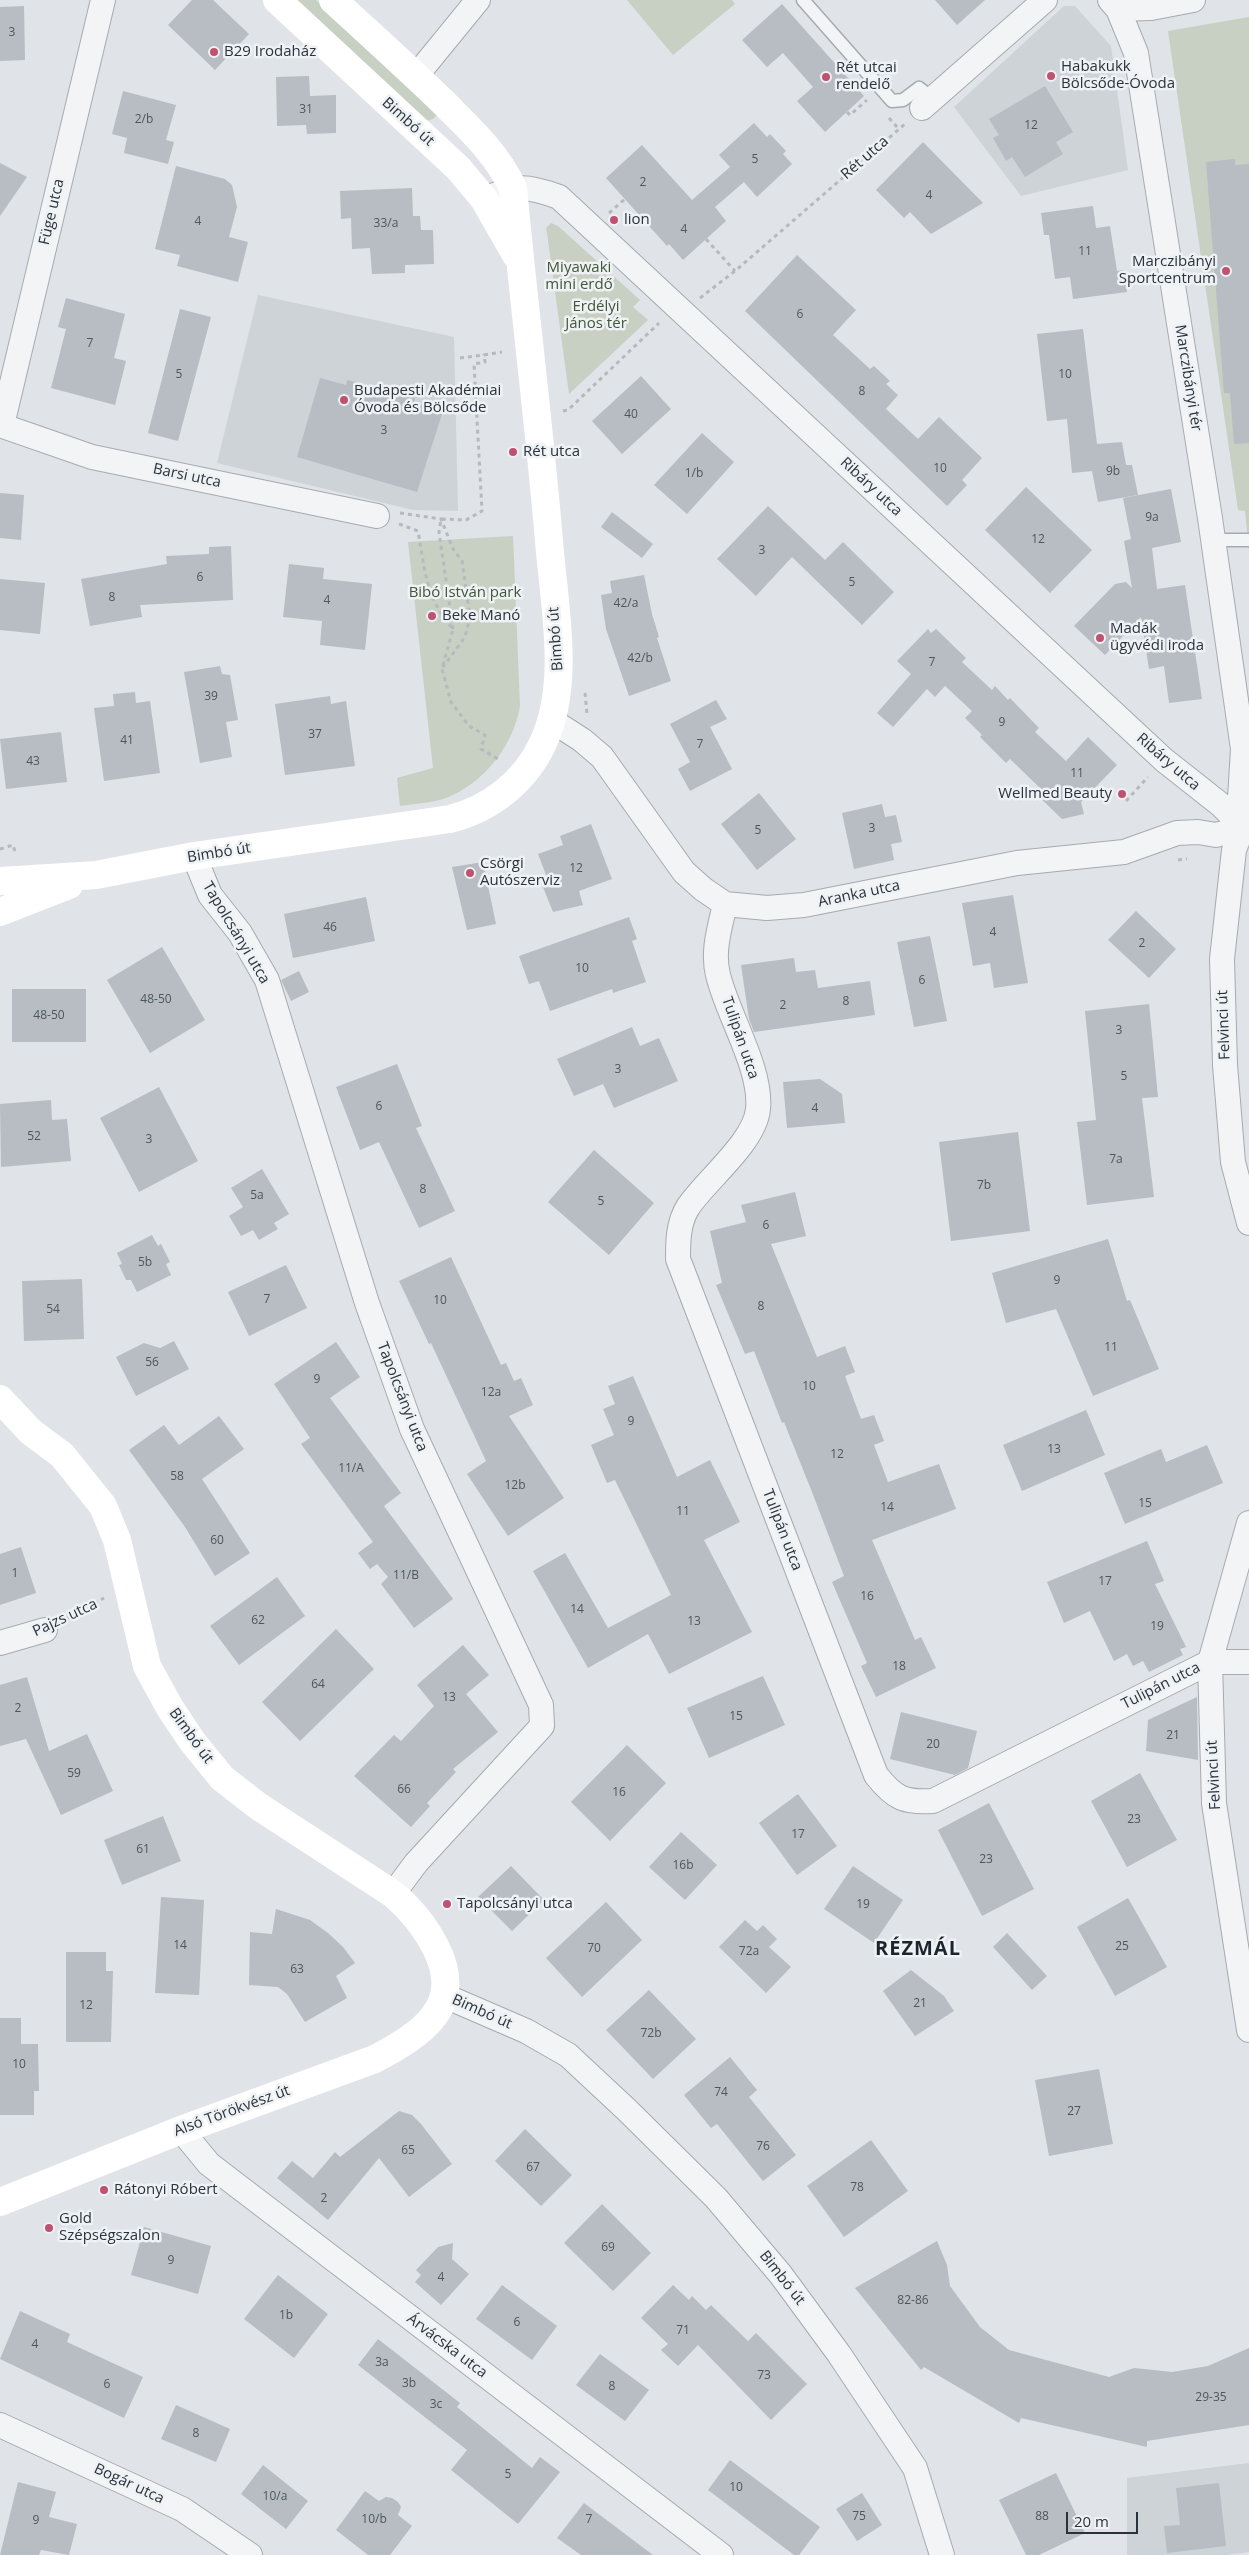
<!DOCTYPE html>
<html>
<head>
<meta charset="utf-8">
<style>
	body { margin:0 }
	#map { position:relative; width:1249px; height:2555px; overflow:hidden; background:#e0e3e7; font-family:"Open Sans",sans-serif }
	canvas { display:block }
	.scale { position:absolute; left:1066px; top:2512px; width:72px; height:22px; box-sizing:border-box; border:2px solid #2a333c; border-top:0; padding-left:6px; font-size:15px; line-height:18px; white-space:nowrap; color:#2a333c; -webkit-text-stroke:4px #eff2f5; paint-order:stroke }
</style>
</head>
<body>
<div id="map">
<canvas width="1249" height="2555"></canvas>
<div class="scale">20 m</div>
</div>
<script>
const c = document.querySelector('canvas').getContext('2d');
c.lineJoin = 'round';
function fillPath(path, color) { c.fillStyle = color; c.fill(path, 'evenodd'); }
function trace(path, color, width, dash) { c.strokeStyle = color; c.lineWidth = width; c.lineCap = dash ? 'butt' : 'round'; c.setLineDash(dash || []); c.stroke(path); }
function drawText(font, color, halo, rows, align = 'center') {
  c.font = font + ' "Open Sans",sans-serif'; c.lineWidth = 5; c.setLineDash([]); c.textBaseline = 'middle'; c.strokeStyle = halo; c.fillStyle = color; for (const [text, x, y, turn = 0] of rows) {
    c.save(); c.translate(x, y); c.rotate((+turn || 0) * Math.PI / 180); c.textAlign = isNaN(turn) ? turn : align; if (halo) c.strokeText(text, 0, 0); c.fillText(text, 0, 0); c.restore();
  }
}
fillPath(new Path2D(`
	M1064 6H1075L1111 46 1128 170 1021 196 954 107Z
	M258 295 454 337 458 511 413 510 217 463Z
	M1249 2463V2552L1227 2555H1127V2478Z`), '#ced3d8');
fillPath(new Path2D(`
	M294 0H316L436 107 437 115 433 119 425 121Z
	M627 0H732L735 4 673 55Z
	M1249 17V551L1245 511 1238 510 1168 31Z
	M551 223 558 226 640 300 633 307 648 320 569 394 547 233 546 228Z
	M513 536 520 706C514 743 487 779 453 795 437 803 418 803 400 806L397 778 433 768 408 542Z`), '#c7d0c2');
fillPath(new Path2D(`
	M192 0H213L249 34 215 70 168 25Z
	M935 0H985L957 25Z
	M782 4 864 96 825 132 797 101 813 87 783 53 767 67 742 40Z
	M24 6 25 60 0 61V7Z
	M309 76 310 96 336 95V133L307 134 306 125 277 126 276 77Z
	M1045 86 1073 132 1056 142 1063 154 1025 177 1012 157 1006 161 993 138 999 135 989 119Z
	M123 91 176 105 166 140 174 142 168 164 124 153 127 138 112 134Z
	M754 123 767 137 770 134 786 151 783 154 792 164 757 197 744 182 715 207 726 221 683 260 669 244 667 246 606 178 642 145 692 200 730 167 719 155Z
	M923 142 983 203 931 234 910 212 904 218 876 190Z
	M1235 159V165L1249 164V443L1234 444 1230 393H1224L1206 162Z
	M0 163 27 177 0 216Z
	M176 166 225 179 232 185 237 207 229 237 248 242 238 282 177 266 180 255 155 249Z
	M412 188 413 216H420L421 230H433L434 264 405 265V273L372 274 370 248 352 249 351 218 341 219 340 191Z
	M1093 206 1096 228 1110 226 1117 271 1124 270 1127 292 1073 299 1070 277 1055 279 1049 235H1044L1041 213Z
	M797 255 856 310 833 335 870 369 874 366 890 381 886 384 898 395 886 409 918 439 939 417 982 458 962 480 967 485 947 506 745 311Z
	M66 298 125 314 114 358 126 361 115 405 51 388 66 329 58 327Z
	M180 309 211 317 178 441 148 433Z
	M1083 329 1097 444 1122 442 1126 465H1132L1138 495 1098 502 1092 471 1072 473 1067 419 1047 421 1037 334Z
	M641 376 671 409 622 454 592 421Z
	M320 378 346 385 347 380 395 392 415 398 414 403 443 411 417 492 297 457Z
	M702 433 734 462 687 514 654 485Z
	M1026 487 1092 550 1050 593 985 530Z
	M1171 489 1181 542 1152 548 1157 589 1185 585 1202 699 1169 703 1164 666 1149 669 1141 617 1105 655 1074 626 1115 584 1126 582 1132 588 1124 541 1131 539 1123 498Z
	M0 493 24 495 21 540 0 538Z
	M768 506 825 560 843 542 894 592 862 625 792 557 756 596 717 559Z
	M612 512 653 544 642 558 601 527Z
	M231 546 233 600 140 605 142 617 90 626 81 579 167 564 166 556 209 554V547Z
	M289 564 324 568 323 579 372 584 365 650 320 645 322 621 283 617Z
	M644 575 652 614 659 637 657 638 671 681 629 696 606 629 601 595 612 593 610 581Z
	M0 579 45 583 40 634 0 630Z
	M928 629 931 633 936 629 966 658 962 662 992 690 995 686 1008 700 1010 698 1039 728 1035 732 1066 761 1088 737 1117 765 1081 802 1084 814 1062 819 1035 793 1040 788 1010 759 1006 763 980 737 982 735 965 718 972 711 945 686 935 697 927 689 893 727 877 713 911 674 897 661Z
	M220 666 222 674 230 675 238 720 226 722 232 757 200 763 184 672Z
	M135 692 136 703 150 701 160 773 104 781 94 708 114 706 113 694Z
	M330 696 331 704 346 701 355 766 285 775 275 704Z
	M716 700 727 719 710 727 732 769 690 791 678 769 690 762 670 724Z
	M61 732 67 782 6 789 0 739Z
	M759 793 796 839 757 870 721 824Z
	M882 804 885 817 896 815 902 842 891 844 894 860 854 869 842 813Z
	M591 824 612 879 579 891 583 905 553 912 543 887 550 885 538 854 563 845 560 836Z
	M483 862 496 924 467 930 452 867Z
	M1013 895 1028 983 994 988 990 963 973 966 962 903Z
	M366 897 375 941 293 958 284 914Z
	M1136 911 1176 949 1149 978 1108 940Z
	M629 917 637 939 632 941 646 982 613 993 612 989 550 1011 539 981 529 984 519 956Z
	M930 936 947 1021 914 1027 897 942Z
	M162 947 205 1020 150 1053 107 980Z
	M794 958 796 972 815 970 818 988 870 981 875 1015 754 1032 749 1019 741 965Z
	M299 971 309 992 291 1001 281 980Z
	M12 989H86V1042H12Z
	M1149 1004 1158 1097 1142 1098 1154 1197 1087 1205 1077 1122 1096 1120 1085 1011Z
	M632 1027 640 1046 659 1038 678 1081 614 1108 603 1084 574 1096 557 1059Z
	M397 1064 422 1126 416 1128 455 1211 419 1228 379 1142 360 1150 336 1087Z
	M820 1079 842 1094 845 1123 787 1128 783 1082Z
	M159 1087 198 1161 139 1192 100 1118Z
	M51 1100 52 1120 67 1119 71 1161 1 1167 0 1104Z
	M1018 1132 1030 1231 951 1241 939 1142Z
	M594 1150 654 1203 609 1255 548 1202Z
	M262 1169 289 1214 274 1223 278 1229 259 1240 253 1230 241 1236 229 1216 243 1207 231 1188Z
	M795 1192 806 1236 771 1244 817 1357 845 1346 855 1372 845 1376 861 1419 874 1415 884 1441 874 1445 888 1482 939 1464 956 1509 872 1540 915 1640 921 1637 936 1668 876 1697 861 1666 867 1663 832 1582 844 1576 812 1492 784 1422 782 1423 754 1351 745 1354 716 1285 722 1283 710 1231 746 1222 741 1205Z
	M152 1235 158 1246 161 1244 170 1262 166 1264 171 1275 137 1292 131 1280H126L119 1265 122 1264 117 1253Z
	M1108 1239 1127 1301 1130 1300 1159 1369 1093 1396 1056 1309 1006 1323 992 1273Z
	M451 1257 501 1365 506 1363 514 1381 521 1378 533 1405 509 1416 564 1498 508 1536 467 1474 486 1461 431 1343 429 1344 399 1281Z
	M286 1265 307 1308 249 1336 228 1292Z
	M82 1279 84 1339 24 1341 22 1281Z
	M174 1341 189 1369 136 1396 116 1357 144 1343 160 1348Z
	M336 1342 360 1377 330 1398 401 1493 384 1506 453 1599 414 1628 381 1584 388 1577 377 1564 370 1569 358 1553 373 1542 301 1444 310 1438 274 1384Z
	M633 1376 677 1477 710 1460 740 1522 704 1540 752 1632 669 1674 648 1634 588 1668 533 1571 565 1553 608 1628 671 1595 615 1480 607 1483 591 1445 614 1435 603 1409 615 1404 608 1386Z
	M1086 1410 1105 1455 1022 1491 1003 1445Z
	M219 1416 244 1449 202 1479 250 1553 215 1576 185 1527 129 1450 164 1425 179 1445Z
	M1207 1445 1223 1483 1125 1524 1104 1473 1161 1449 1166 1462Z
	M1147 1541 1164 1581 1155 1584 1186 1647 1180 1649 1183 1655 1149 1672 1143 1661 1133 1666 1127 1654 1114 1661 1090 1611 1064 1623 1047 1582Z
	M21 1547 36 1593 0 1605V1554Z
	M277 1577 305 1616 239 1665 210 1626Z
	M336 1629 374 1669 300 1741 262 1702Z
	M463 1645 489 1675 466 1694 498 1732 453 1769 456 1772 427 1803 430 1806 411 1827 354 1776 394 1735 401 1741 434 1706 417 1685Z
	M763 1676 785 1725 709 1758 687 1708Z
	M27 1677 49 1751 87 1734 113 1791 61 1815 26 1739 0 1746V1685Z
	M1197 1697 1198 1760 1146 1751 1148 1720Z
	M901 1712 977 1731 968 1768 955 1775 890 1759Z
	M627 1745 666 1783 610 1841 571 1802Z
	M1140 1773 1177 1840 1127 1867 1091 1801Z
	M798 1794 837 1846 797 1875 759 1823Z
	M989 1803 1034 1889 982 1916 938 1830Z
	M163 1816 181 1861 122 1885 104 1840Z
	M681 1832 717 1865 685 1900 649 1867Z
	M511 1866 544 1900 512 1931 478 1897Z
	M853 1866 903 1900 874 1943 824 1909Z
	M161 1897 204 1900 199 1995 155 1993Z
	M1128 1898 1167 1967 1115 1996 1077 1927Z
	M606 1902 642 1940 582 1997 546 1958Z
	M276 1909 310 1920 328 1933 343 1947 355 1963 336 1976 347 1998 305 2022 287 1994 278 1987 249 1985 250 1932 272 1934Z
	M745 1920 757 1931 763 1925 777 1939 769 1947 791 1967 766 1993 719 1947Z
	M1007 1933 1047 1976 1032 1990 993 1947Z
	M66 1952H106V1971H113L111 2042H66Z
	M911 1970 944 1996 954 2011 915 2036 883 1991Z
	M649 1990 696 2039 653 2079 606 2030Z
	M0 2018H21V2044H38L39 2091H34V2115H0Z
	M730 2057 757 2090 749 2097 796 2155 763 2181 717 2124 711 2128 684 2095Z
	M1099 2069 1113 2144 1049 2156 1035 2080Z
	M399 2111 412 2115 421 2124 452 2164 409 2197 379 2158 328 2220 277 2178 292 2161 313 2178 335 2152 340 2157Z
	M525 2129 572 2175 541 2206 495 2161Z
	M871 2140 908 2191 844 2237 807 2186Z
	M602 2204 651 2253 613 2291 564 2243Z
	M144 2227 211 2246 198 2294 131 2275Z
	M937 2241 947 2265 950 2286 980 2327 1009 2350 1109 2377 1134 2368 1172 2372 1208 2366 1249 2348V2425L1147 2441V2447L1021 2418 1019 2423 924 2367 921 2370 855 2288Z
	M453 2243 452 2259 469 2274 441 2305 415 2282 421 2275 416 2270 438 2247Z
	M278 2275 328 2314 294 2358 244 2319Z
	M502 2285 557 2326 532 2360 476 2319Z
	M673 2285 689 2300 692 2296 706 2310 711 2305 748 2341 756 2333 807 2384 771 2420 698 2345 678 2366 661 2350 668 2344 641 2318Z
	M20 2311 70 2334 67 2342 143 2377 124 2418 0 2359Z
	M378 2339 460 2403 457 2407 532 2468 540 2457 560 2472 518 2524 451 2470 467 2450 358 2365Z
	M600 2354 649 2390 625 2421 576 2385Z
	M176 2405 230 2429 216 2462 161 2439Z
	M730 2460 820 2527 799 2555H794L708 2490Z
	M263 2465 308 2501 286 2529 241 2494Z
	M1056 2473 1085 2533 1039 2555H1026L999 2500Z
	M18 2482 56 2492 49 2517 77 2524 69 2555 41 2550 39 2555H0Z
	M1219 2483 1226 2546 1167 2553 1164 2526 1180 2525 1176 2488Z
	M365 2491 379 2501 386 2497 392 2498 398 2502 401 2507 398 2515 412 2526 390 2555H368L336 2530Z
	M862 2493 882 2525 857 2541 836 2509Z
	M584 2503 653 2555H581L557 2538Z`), '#b7bdc3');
const lane = new Path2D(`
	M803 0 892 101 903 100 919 88 933 99
	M1213 540H1249`);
const street = new Path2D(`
	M1110 0 1118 9 1136 53 1210 518 1243 749 1240 798 1243 827 1234 850 1222 959 1225 1065 1233 1162 1249 1223
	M1118 9 1151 8 1193 0
	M416 76 478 0
	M922 108 1045 0
	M484 199C517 186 524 184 559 197L1164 760 1221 805 1243 827
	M0 425 92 457 377 516
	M2 425 103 0
	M551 720 582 740 602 757 684 872 703 889 725 904 767 908 804 905 1017 863 1124 852 1177 833 1198 832 1216 835 1249 826
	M194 856 210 895 240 933 267 980 367 1303 412 1429 541 1705 542 1726 416 1863 393 1894
	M725 904C720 927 712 951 718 975 728 1016 762 1069 758 1109 755 1142 706 1180 688 1207 678 1223 678 1242 678 1259L876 1775C894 1798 904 1803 933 1801L1210 1662H1249
	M1249 1523 1210 1662 1214 1803 1249 2030
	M0 1643 45 1630
	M445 1996 526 2031 568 2055 627 2110 716 2198 781 2275 839 2354 915 2468 942 2555
	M181 2130 209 2164 721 2555
	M0 2425 182 2509 250 2555`);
trace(lane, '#a6abb0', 15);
trace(street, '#a6abb0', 26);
trace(new Path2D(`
	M847 112 850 115 867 100
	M889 118 899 129
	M609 213 625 199
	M706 239 735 271
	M700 298 735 271 905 124
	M460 358 484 355
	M563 411 568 410 659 323
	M400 513 441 519 453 549 462 561 470 617 465 637 443 667
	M399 524 418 531C425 570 426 599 453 629L442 669 451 702 469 726 485 735 481 749 500 760
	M453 629 439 532 441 519 466 520 482 511 474 364 485 362 484 355 502 352
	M585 693 587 714
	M1126 801 1148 777
	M0 849 13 845 16 855
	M1178 860 1187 859
	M66 1619 104 1598`), '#b6babe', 3, [4, 4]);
trace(lane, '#f2f4f6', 12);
trace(street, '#f2f4f6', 24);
trace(new Path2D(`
	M277 0 458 168 484 199 516 255
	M0 881 96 875 194 856 450 819C490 809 525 782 543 743 571 683 554 605 549 541 539 423 524 306 513 188 497 154 472 131 446 105 409 69 371 35 333 0
	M0 912 69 885
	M0 1399 31 1432 62 1455 103 1506 117 1540 147 1666 170 1708 192 1741 222 1778 258 1806 393 1894C412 1910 425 1926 436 1948 465 2006 422 2034 375 2059L181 2130 0 2202`), '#fff', 28);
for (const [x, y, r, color] of [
	[214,52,5,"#be526f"],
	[1051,76,5,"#be526f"],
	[826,77,5,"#be526f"],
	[614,220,5,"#be526f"],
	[1226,271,5,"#be526f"],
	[344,400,5,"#be526f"],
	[513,452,5,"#be526f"],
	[432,616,5,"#be526f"],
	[1100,638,5,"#be526f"],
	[1122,794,5,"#be526f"],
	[470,873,5,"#be526f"],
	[447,1904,5,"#be526f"],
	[104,2190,5,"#be526f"],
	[49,2228,5,"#be526f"]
]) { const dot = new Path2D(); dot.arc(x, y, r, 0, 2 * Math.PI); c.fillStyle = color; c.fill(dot); trace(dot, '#eff2f5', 2); }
drawText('12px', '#4d565e', null, [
	["3",12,33],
	["31",306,110],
	["2/b",144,120],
	["12",1031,126],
	["5",755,160],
	["2",643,183],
	["4",929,196],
	["4",198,222],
	["33/a",386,224],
	["4",684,230],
	["11",1085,252],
	["6",800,315],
	["7",90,344],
	["5",179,375],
	["10",1065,375],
	["8",862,392],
	["40",631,415],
	["3",384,431],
	["10",940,469],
	["9b",1113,472],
	["1/b",694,474],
	["9a",1152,518],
	["12",1038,540],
	["3",762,551],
	["6",200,578],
	["5",852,583],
	["8",112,598],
	["4",327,601],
	["42/a",626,604],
	["42/b",640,659],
	["7",932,663],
	["39",211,697],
	["9",1002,723],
	["37",315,735],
	["41",127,741],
	["7",700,745],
	["43",33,762],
	["11",1077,774],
	["3",872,829],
	["5",758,831],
	["12",576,869],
	["46",330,928],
	["4",993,933],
	["2",1142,944],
	["10",582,969],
	["6",922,981],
	["48-50",156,1000],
	["8",846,1002],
	["2",783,1006],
	["48-50",49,1016],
	["3",1119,1031],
	["3",618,1070],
	["5",1124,1077],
	["6",379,1107],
	["4",815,1109],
	["52",34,1137],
	["3",149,1140],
	["7a",1116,1160],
	["7b",984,1186],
	["8",423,1190],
	["5a",257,1196],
	["5",601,1202],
	["6",766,1226],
	["5b",145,1263],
	["9",1057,1281],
	["7",267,1300],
	["10",440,1301],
	["8",761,1307],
	["54",53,1310],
	["11",1111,1348],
	["56",152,1363],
	["9",317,1380],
	["10",809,1387],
	["12a",491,1393],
	["9",631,1422],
	["13",1054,1450],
	["12",837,1455],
	["11/A",351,1469],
	["58",177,1477],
	["12b",515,1486],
	["15",1145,1504],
	["14",887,1508],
	["11",683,1512],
	["60",217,1541],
	["1",15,1574],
	["11/B",406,1576],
	["17",1105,1582],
	["16",867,1597],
	["14",577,1610],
	["62",258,1621],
	["13",694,1622],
	["19",1157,1627],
	["18",899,1667],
	["64",318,1685],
	["13",449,1698],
	["2",18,1709],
	["15",736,1717],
	["21",1173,1736],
	["20",933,1745],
	["59",74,1774],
	["66",404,1790],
	["16",619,1793],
	["23",1134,1820],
	["17",798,1835],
	["61",143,1850],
	["23",986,1860],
	["16b",683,1866],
	["19",863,1905],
	["14",180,1946],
	["25",1122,1947],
	["70",594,1949],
	["72a",749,1952],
	["63",297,1970],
	["21",920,2004],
	["12",86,2006],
	["72b",651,2034],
	["10",19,2065],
	["74",721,2093],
	["27",1074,2112],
	["76",763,2147],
	["65",408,2151],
	["67",533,2168],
	["78",857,2188],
	["2",324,2199],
	["69",608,2248],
	["9",171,2261],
	["4",441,2278],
	["82-86",913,2301],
	["1b",286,2316],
	["6",517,2323],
	["71",683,2331],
	["4",35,2345],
	["3a",382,2363],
	["73",764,2376],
	["3b",409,2384],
	["6",107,2385],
	["8",612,2387],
	["29-35",1211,2398],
	["3c",436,2405],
	["8",196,2434],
	["5",508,2475],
	["10",736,2488],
	["10/a",275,2497],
	["75",859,2517],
	["88",1042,2517],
	["10/b",374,2520],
	["7",589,2520],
	["9",36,2521]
]);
drawText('15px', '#2a333c', '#eff2f5', [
	["B29 Irodaház",224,52],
	["Habakukk",1061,67],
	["Bölcsőde-Óvoda",1061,84],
	["Rét utcai",836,68],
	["rendelő",836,85],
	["lion",624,220],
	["Marczibányi",1216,262,"right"],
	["Sportcentrum",1216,279,"right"],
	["Budapesti Akadémiai",354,391],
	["Óvoda és Bölcsőde",354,408],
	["Rét utca",523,452],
	["Beke Manó",442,616],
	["Madák",1110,629],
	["ügyvédi iroda",1110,646],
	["Wellmed Beauty",1112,794,"right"],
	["Csörgi",480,864],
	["Autószerviz",480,881],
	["Tapolcsányi utca",457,1904],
	["Rátonyi Róbert",114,2190],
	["Gold",59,2219],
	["Szépségszalon",59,2236]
], 'left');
drawText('15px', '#2a333c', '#eff2f5', [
	["Bimbó út",408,122,42],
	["Rét utca",865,158,-41],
	["Füge utca",52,212,-77],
	["Marczibányi tér",1188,378,81],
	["Barsi utca",187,476,12],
	["Ribáry utca",871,487,43],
	["Bimbó út",556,639,-94],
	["Ribáry utca",1168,762,41],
	["Bimbó út",219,853,-9],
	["Aranka utca",859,894,-12],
	["Tapolcsányi utca",236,933,59],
	["Felvinci út",1224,1025,-92],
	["Tulipán utca",740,1038,71],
	["Tapolcsányi utca",402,1397,69],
	["Tulipán utca",782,1530,69],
	["Pajzs utca",65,1618,-25],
	["Tulipán utca",1161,1686,-27],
	["Bimbó út",191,1736,54],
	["Felvinci út",1214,1775,-93],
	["Bimbó út",482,2012,24],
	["Alsó Törökvész út",232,2111,-20],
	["Bimbó út",782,2278,52],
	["Árvácska utca",447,2346,37],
	["Bogár utca",129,2484,25]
]);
drawText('15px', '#425639', '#eff2f5', [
	["Miyawaki",579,268],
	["mini erdő",579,285],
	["Erdélyi",596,307],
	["János tér",596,324],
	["Bibó István park",465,593]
]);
c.letterSpacing = '1px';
drawText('bold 20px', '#1c242d', '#eff2f5', [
	["RÉZMÁL",918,1949]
]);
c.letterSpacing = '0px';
</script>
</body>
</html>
